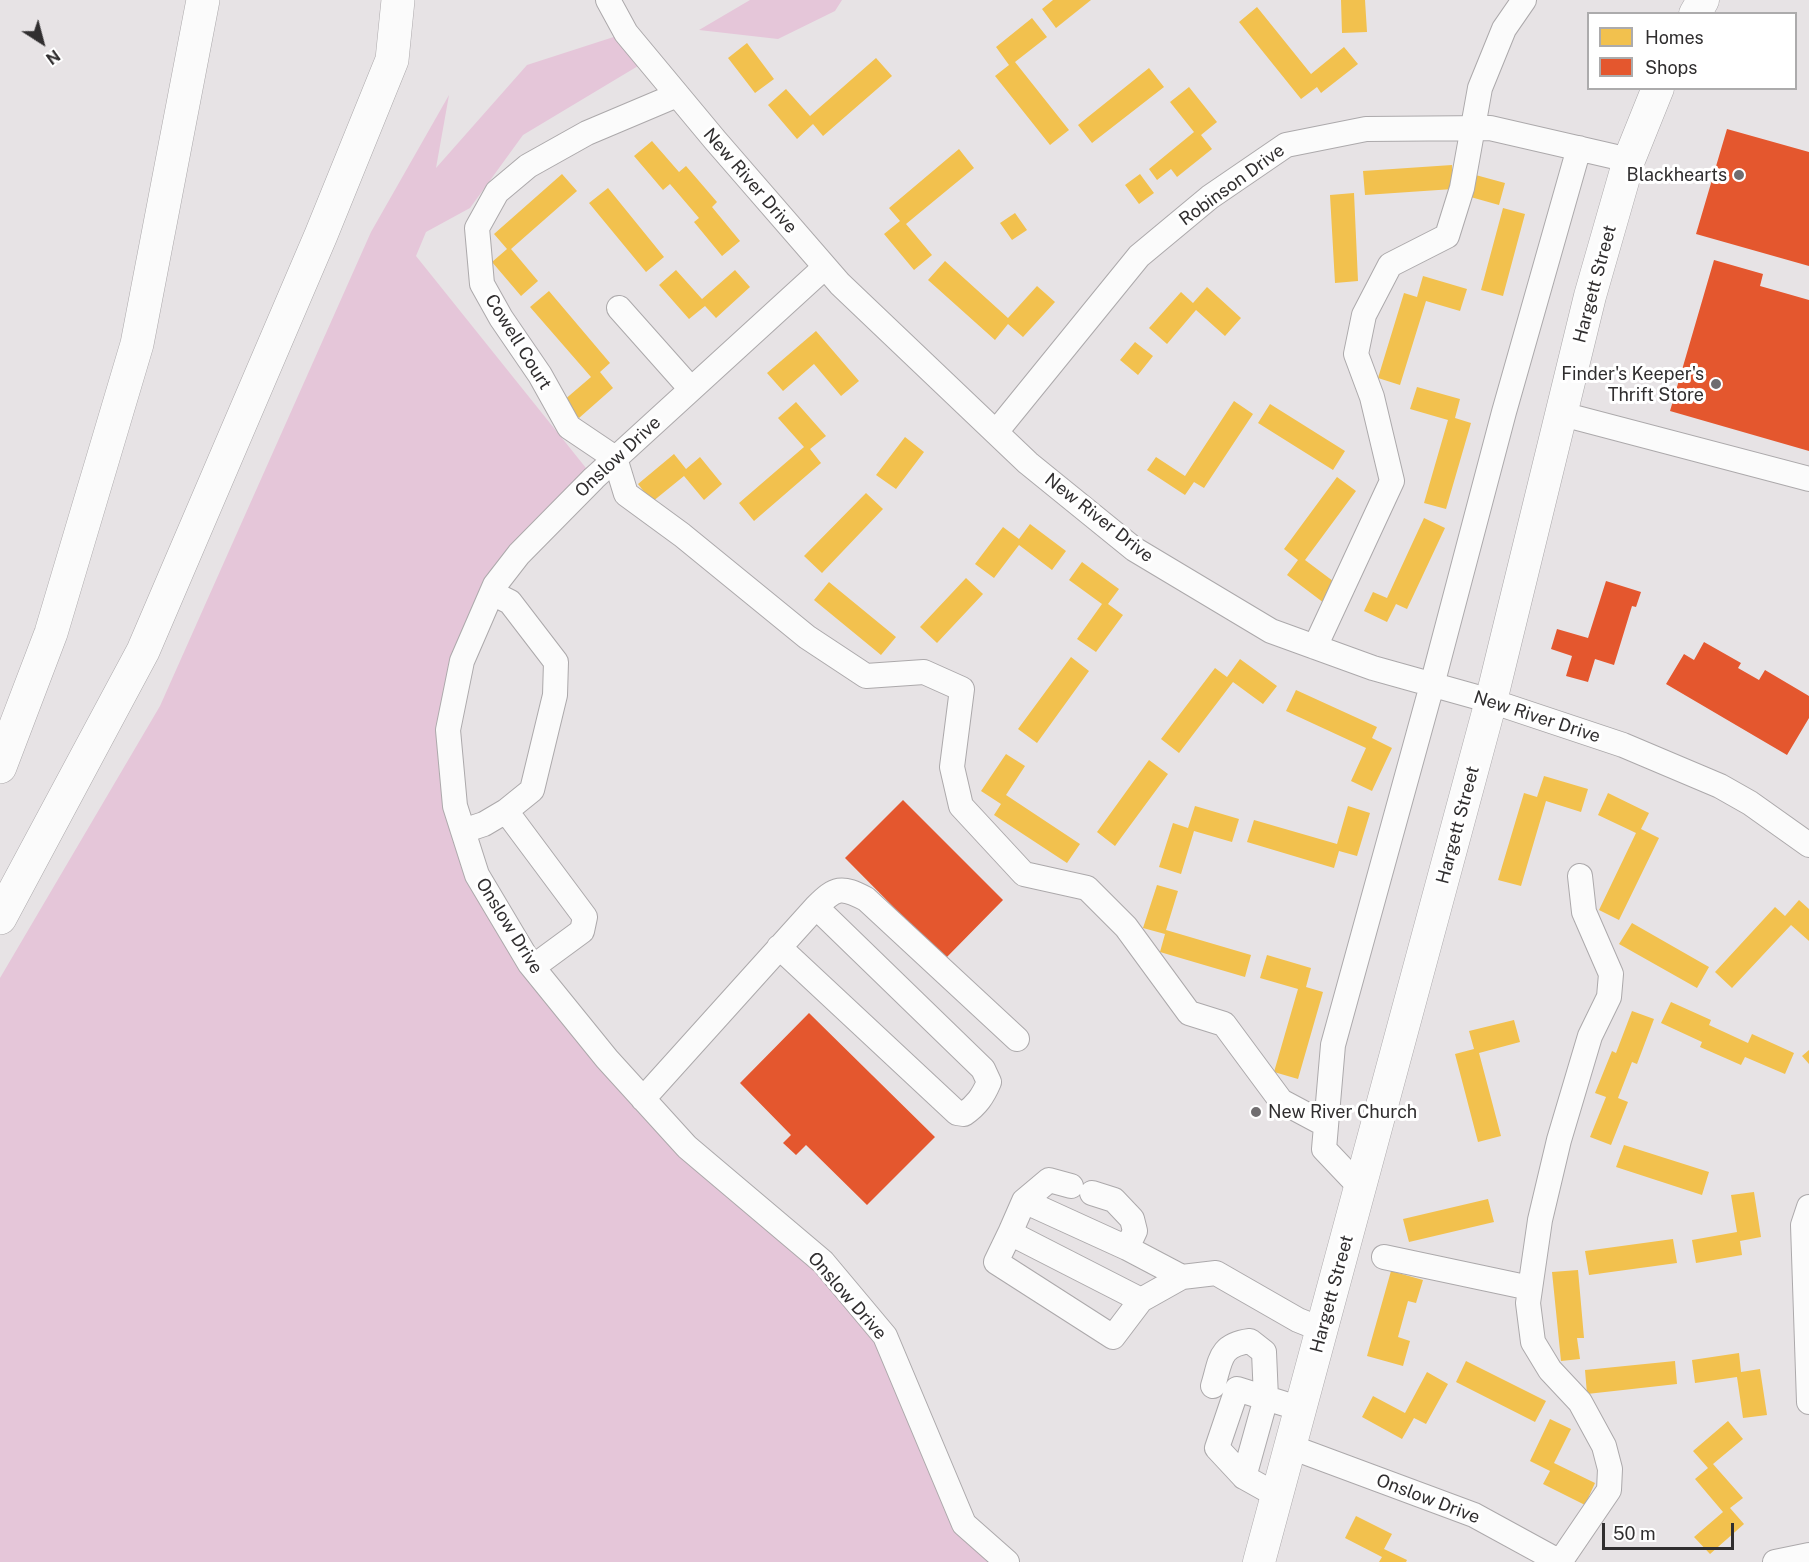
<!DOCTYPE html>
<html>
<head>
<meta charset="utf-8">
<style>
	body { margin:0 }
	#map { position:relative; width:1809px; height:1562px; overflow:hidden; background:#e7e3e5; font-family:"Public Sans",sans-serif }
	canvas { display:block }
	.legend { position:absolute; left:1587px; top:12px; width:210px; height:78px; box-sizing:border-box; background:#fff; border:2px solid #acabac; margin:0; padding:8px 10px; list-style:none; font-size:18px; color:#302e2f }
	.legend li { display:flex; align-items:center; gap:12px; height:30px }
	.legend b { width:30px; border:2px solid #acabac }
	.north { position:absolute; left:12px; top:12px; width:60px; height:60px; -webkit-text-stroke:4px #fff; paint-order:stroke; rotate:144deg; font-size:16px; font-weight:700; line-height:24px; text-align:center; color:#302e2f }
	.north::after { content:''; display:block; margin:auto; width:21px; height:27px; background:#302e2f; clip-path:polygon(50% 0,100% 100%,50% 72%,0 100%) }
	.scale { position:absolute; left:1602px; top:1523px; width:132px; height:27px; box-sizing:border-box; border:3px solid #302e2f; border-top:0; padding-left:8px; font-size:18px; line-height:21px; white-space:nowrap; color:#302e2f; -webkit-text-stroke:4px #fff; paint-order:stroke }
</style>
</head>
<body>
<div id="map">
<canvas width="1809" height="1562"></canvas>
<ul class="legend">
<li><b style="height:16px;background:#f2c14e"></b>Homes</li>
<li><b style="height:16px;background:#e4572e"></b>Shops</li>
</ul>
<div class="north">N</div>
<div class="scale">50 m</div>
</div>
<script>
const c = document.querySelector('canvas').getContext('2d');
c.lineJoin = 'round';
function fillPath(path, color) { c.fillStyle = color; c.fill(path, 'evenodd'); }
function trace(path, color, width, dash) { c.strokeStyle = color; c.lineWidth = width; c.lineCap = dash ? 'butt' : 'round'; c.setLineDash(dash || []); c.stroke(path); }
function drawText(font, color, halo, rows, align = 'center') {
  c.font = font + ' "Public Sans",sans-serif'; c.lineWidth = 6; c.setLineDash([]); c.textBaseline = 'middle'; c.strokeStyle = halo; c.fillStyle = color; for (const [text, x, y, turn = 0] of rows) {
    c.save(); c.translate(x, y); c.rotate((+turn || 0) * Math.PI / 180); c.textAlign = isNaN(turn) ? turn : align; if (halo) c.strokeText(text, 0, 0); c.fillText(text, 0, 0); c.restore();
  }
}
fillPath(new Path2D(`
	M750 0H842L835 11 778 39 699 30Z
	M626 33 648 60 523 135 470 208 426 232 416 256 594 478 496 585 448 730 477 875 607 1059 885 1336 964 1524 1007 1562H0V978L160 706 371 232 449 95 436 168 527 65Z`), '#e5c6d9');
fillPath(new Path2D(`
	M1053 0H1091L1056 28 1042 9Z
	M1341 0H1365L1367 32 1342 33Z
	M1257 7 1311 74 1344 47 1358 64 1321 93 1317 87 1301 99 1239 22Z
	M1032 18 1047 37 1015 62 1069 130 1050 145 995 76 1009 65 996 47Z
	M747 43 774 79 755 93 728 58Z
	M876 58 892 76 823 136 813 124 797 139 768 105 786 89 810 116Z
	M1149 68 1164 87 1092 143 1078 125Z
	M1189 87 1217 122 1201 135 1212 149 1177 177 1171 169 1157 180 1149 169 1194 132 1170 102Z
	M652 141 679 172 686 166 717 202 712 207 740 241 722 256 694 222 699 218 670 184 663 190 634 156Z
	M959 149 974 168 906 224 932 255 914 270 884 234 900 221 889 208Z
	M1452 165 1453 189 1365 195 1363 171Z
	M562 174 577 191 511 249 538 281 521 296 492 262 507 249 494 234Z
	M1140 174 1154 193 1139 204 1125 185Z
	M1472 174 1505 183 1499 205 1467 196Z
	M608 188 664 257 646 272 589 203Z
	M1354 193 1358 281 1335 283 1330 195Z
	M1503 208 1525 214 1503 296 1481 290Z
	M1015 213 1027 230 1012 240 1000 223Z
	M945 261 1008 318 1037 286 1055 302 1023 337 1008 324 995 340 928 280Z
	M676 270 702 299 735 270 750 287 716 318 705 306 689 319 659 285Z
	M1423 276 1467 289 1460 311 1426 301 1400 385 1378 378 1404 293 1417 297Z
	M1207 287 1241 318 1225 336 1196 310 1167 344 1149 328 1181 292 1193 303Z
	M549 291 610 363 600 372 613 388 579 418 563 401 591 377 530 307Z
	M816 331 859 381 841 396 814 364 783 391 767 373Z
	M1135 342 1153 356 1138 375 1120 360Z
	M1417 387 1460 399 1455 418 1471 423 1446 509 1424 503 1448 420 1410 409Z
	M1234 401 1253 414 1204 488 1194 482 1185 495 1147 470 1156 457 1185 476Z
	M796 402 826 436 810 449 821 463 754 521 739 503 804 447 778 418Z
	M1270 404 1345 451 1333 470 1258 423Z
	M905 437 924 452 896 489 876 475Z
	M674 454 686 469 700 457 722 484 704 500 684 476 652 502 638 484Z
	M1337 477 1356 491 1305 560 1337 584 1324 603 1287 575 1298 560 1284 549Z
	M866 493 883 509 822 573 804 556Z
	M1424 518 1445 528 1407 609 1396 604 1387 622 1364 611 1373 592 1387 598Z
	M1030 524 1066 551 1052 570 1019 545 994 578 975 564 1003 527 1019 539Z
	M1082 562 1119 589 1108 604 1123 615 1096 652 1077 639 1102 604 1069 580Z
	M966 578 983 594 937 643 920 627Z
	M829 582 896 637 881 655 814 600Z
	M1071 657 1089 671 1037 743 1018 729Z
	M1240 659 1277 686 1263 704 1233 682 1179 753 1161 739 1215 668 1227 677Z
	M1296 690 1377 727 1372 738 1392 748 1372 791 1351 781 1366 748 1286 711Z
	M1006 754 1025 766 1006 795 1080 844 1067 863 994 815 1001 804 981 791Z
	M1149 760 1168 774 1115 846 1097 832Z
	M1544 776 1588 789 1581 812 1546 801 1521 886 1498 880 1524 793 1537 797Z
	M1608 793 1649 813 1641 829 1659 838 1619 920 1599 910 1636 833 1598 815Z
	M1195 806 1239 819 1232 842 1194 831 1181 874 1159 867 1173 823 1188 828Z
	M1348 806 1370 813 1357 856 1339 851 1334 868 1247 842 1254 820 1337 844Z
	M1157 885 1178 891 1166 930 1251 955 1245 977 1160 952 1165 934 1143 928Z
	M1799 900 1809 909V941L1791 925 1732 988 1715 972 1775 907 1785 916Z
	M1632 923 1709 967 1697 988 1619 944Z
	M1267 955 1311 968 1306 987 1323 992 1298 1079 1274 1072 1298 989 1260 978Z
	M1671 1002 1711 1020 1709 1025 1748 1043 1752 1034 1794 1053 1785 1074 1745 1057 1741 1065 1700 1047 1702 1042 1661 1023Z
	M1632 1011 1654 1019 1637 1064 1632 1062 1618 1098 1628 1102 1611 1145 1590 1137 1606 1097 1595 1093 1612 1051 1616 1053Z
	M1514 1020 1520 1042 1479 1053 1501 1136 1478 1142 1455 1054 1474 1049 1469 1031Z
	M1809 1050V1064L1802 1056Z
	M1624 1145 1709 1172 1702 1195 1616 1167Z
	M1754 1192 1761 1237 1740 1241 1742 1255 1696 1263 1692 1240 1737 1232 1731 1195Z
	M1488 1199 1494 1222 1409 1242 1403 1219Z
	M1673 1239 1677 1263 1589 1275 1585 1251Z
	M1578 1270 1584 1338H1577L1580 1359 1561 1361 1552 1272Z
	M1391 1271 1423 1280 1416 1303 1408 1301 1398 1337 1410 1341 1403 1366 1367 1356Z
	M1739 1353 1741 1372 1760 1369 1767 1415 1743 1418 1737 1377 1695 1383 1692 1360Z
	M1466 1361 1546 1401 1535 1422 1456 1382Z
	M1675 1361 1677 1384 1587 1394 1585 1370Z
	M1427 1372 1448 1384 1426 1424 1414 1418 1402 1439 1362 1417 1373 1396 1405 1413Z
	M1550 1419 1571 1429 1554 1463 1595 1483 1585 1505 1543 1484 1550 1471 1530 1461Z
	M1728 1421 1743 1439 1713 1464 1743 1498 1730 1508 1744 1524 1710 1554 1694 1537 1723 1512 1695 1479 1708 1468 1693 1451Z
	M1356 1516 1392 1534 1384 1549 1407 1560 1406 1562H1379L1382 1557 1345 1538Z`), '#f2c14e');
fillPath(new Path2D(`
	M1727 129 1809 152V266L1696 234Z
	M1714 260 1763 274 1760 286 1809 300V451L1670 411Z
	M1606 581 1641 592 1636 607 1632 606 1614 665 1595 659 1588 682 1566 676 1572 656 1551 649 1557 629 1588 638Z
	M1704 642 1741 663 1738 668 1759 680 1765 670 1809 696V718L1787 755 1666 684 1684 654 1694 660Z
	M903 800 1003 900 945 959 845 858Z
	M809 1013 935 1137 867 1205 806 1145 796 1155 783 1143 791 1135 740 1083Z`), '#e4572e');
const minor = new Path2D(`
	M608 0 626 33 715 140 840 284 1028 463 1134 549 1271 631 1373 668 1491 701 1623 745 1720 786 1750 803 1809 845
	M677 95 587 133 528 166 497 192 477 228 482 284 501 318 540 375 569 427 615 458 626 494 682 535 807 637 866 676 924 672 962 689 952 767 961 806 1024 874 1087 888 1126 927 1189 1013 1224 1024 1281 1101 1326 1125
	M825 267 594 478 519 554 495 585 462 661 448 730 455 806 477 875 530 964 607 1059 687 1147 823 1262 885 1336 964 1524 1007 1562
	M619 308 691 389
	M1562 414 1809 479
	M996 432 1139 256 1210 197 1286 145 1366 129 1490 128 1629 160
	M492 593 510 602 556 662 555 695 532 790 506 811
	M1315 647 1392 481 1372 397 1356 354 1364 315 1390 265 1447 236 1462 188 1480 88 1504 29 1524 0
	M463 831 484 824 506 811 585 917 582 931 533 967
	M779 947 957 1113 964 1114C977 1105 983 1096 989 1082L983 1069 816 907
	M643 1099 816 907C836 887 841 886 866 899L1017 1039
	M1071 1186 1049 1180 1024 1201 1127 1248
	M1361 1188 1324 1149 1333 1045 1432 685 1504 412 1579 148
	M1092 1193 1114 1200 1132 1219 1135 1231 1127 1248 1182 1277 1216 1273 1298 1320 1323 1330
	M1024 1201 1010 1233 1141 1300 1182 1277
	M1809 1207 1803 1225 1809 1402
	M1010 1233 996 1262 1113 1337 1141 1300
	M1384 1257 1530 1288
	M1213 1386C1221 1360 1219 1345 1250 1341L1264 1352 1266 1398 1244 1477
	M1291 1447 1474 1515 1560 1562
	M1278 1496 1244 1477 1217 1448 1237 1389 1301 1409
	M1560 1562 1609 1490 1610 1469 1604 1446 1580 1402 1550 1370 1533 1342 1528 1303 1540 1220 1559 1140 1590 1036 1609 997 1611 974 1584 912 1580 876
	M1775 1562 1809 1555`);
const major = new Path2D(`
	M1695 14 1703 0
	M1259 1562 1491 701 1590 296 1629 160 1658 88`);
const highway = new Path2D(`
	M0 767 51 633 137 344 203 0
	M0 918 143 651 321 235 392 60 398 0`);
trace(minor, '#aca9ab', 26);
trace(major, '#aca9ab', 33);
trace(highway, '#aca9ab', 34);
trace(minor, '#fbfbfb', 24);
trace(major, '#fbfbfb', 32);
trace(highway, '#fbfbfb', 33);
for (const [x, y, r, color] of [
	[1739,175,6,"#706d6f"],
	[1716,384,6,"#706d6f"],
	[1256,1112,6,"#706d6f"]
]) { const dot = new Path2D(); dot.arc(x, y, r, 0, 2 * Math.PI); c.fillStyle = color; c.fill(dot); trace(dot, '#fff', 2); }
drawText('18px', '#302e2f', '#fff', [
	["Blackhearts",1727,175],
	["Finder's Keeper's",1704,374],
	["Thrift Store",1704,395],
	["New River Church",1268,1112,"left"]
], 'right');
drawText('18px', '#302e2f', '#fff', [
	["New River Drive",750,181,49],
	["Robinson Drive",1232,185,-36],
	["Hargett Street",1595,284,-75],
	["Cowell Court",518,342,58],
	["Onslow Drive",618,457,-43],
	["New River Drive",1099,518,38],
	["New River Drive",1537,717,18],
	["Hargett Street",1458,825,-75],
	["Onslow Drive",509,926,58],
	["Hargett Street",1332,1294,-75],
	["Onslow Drive",847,1296,49],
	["Onslow Drive",1428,1499,21]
]);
</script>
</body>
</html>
